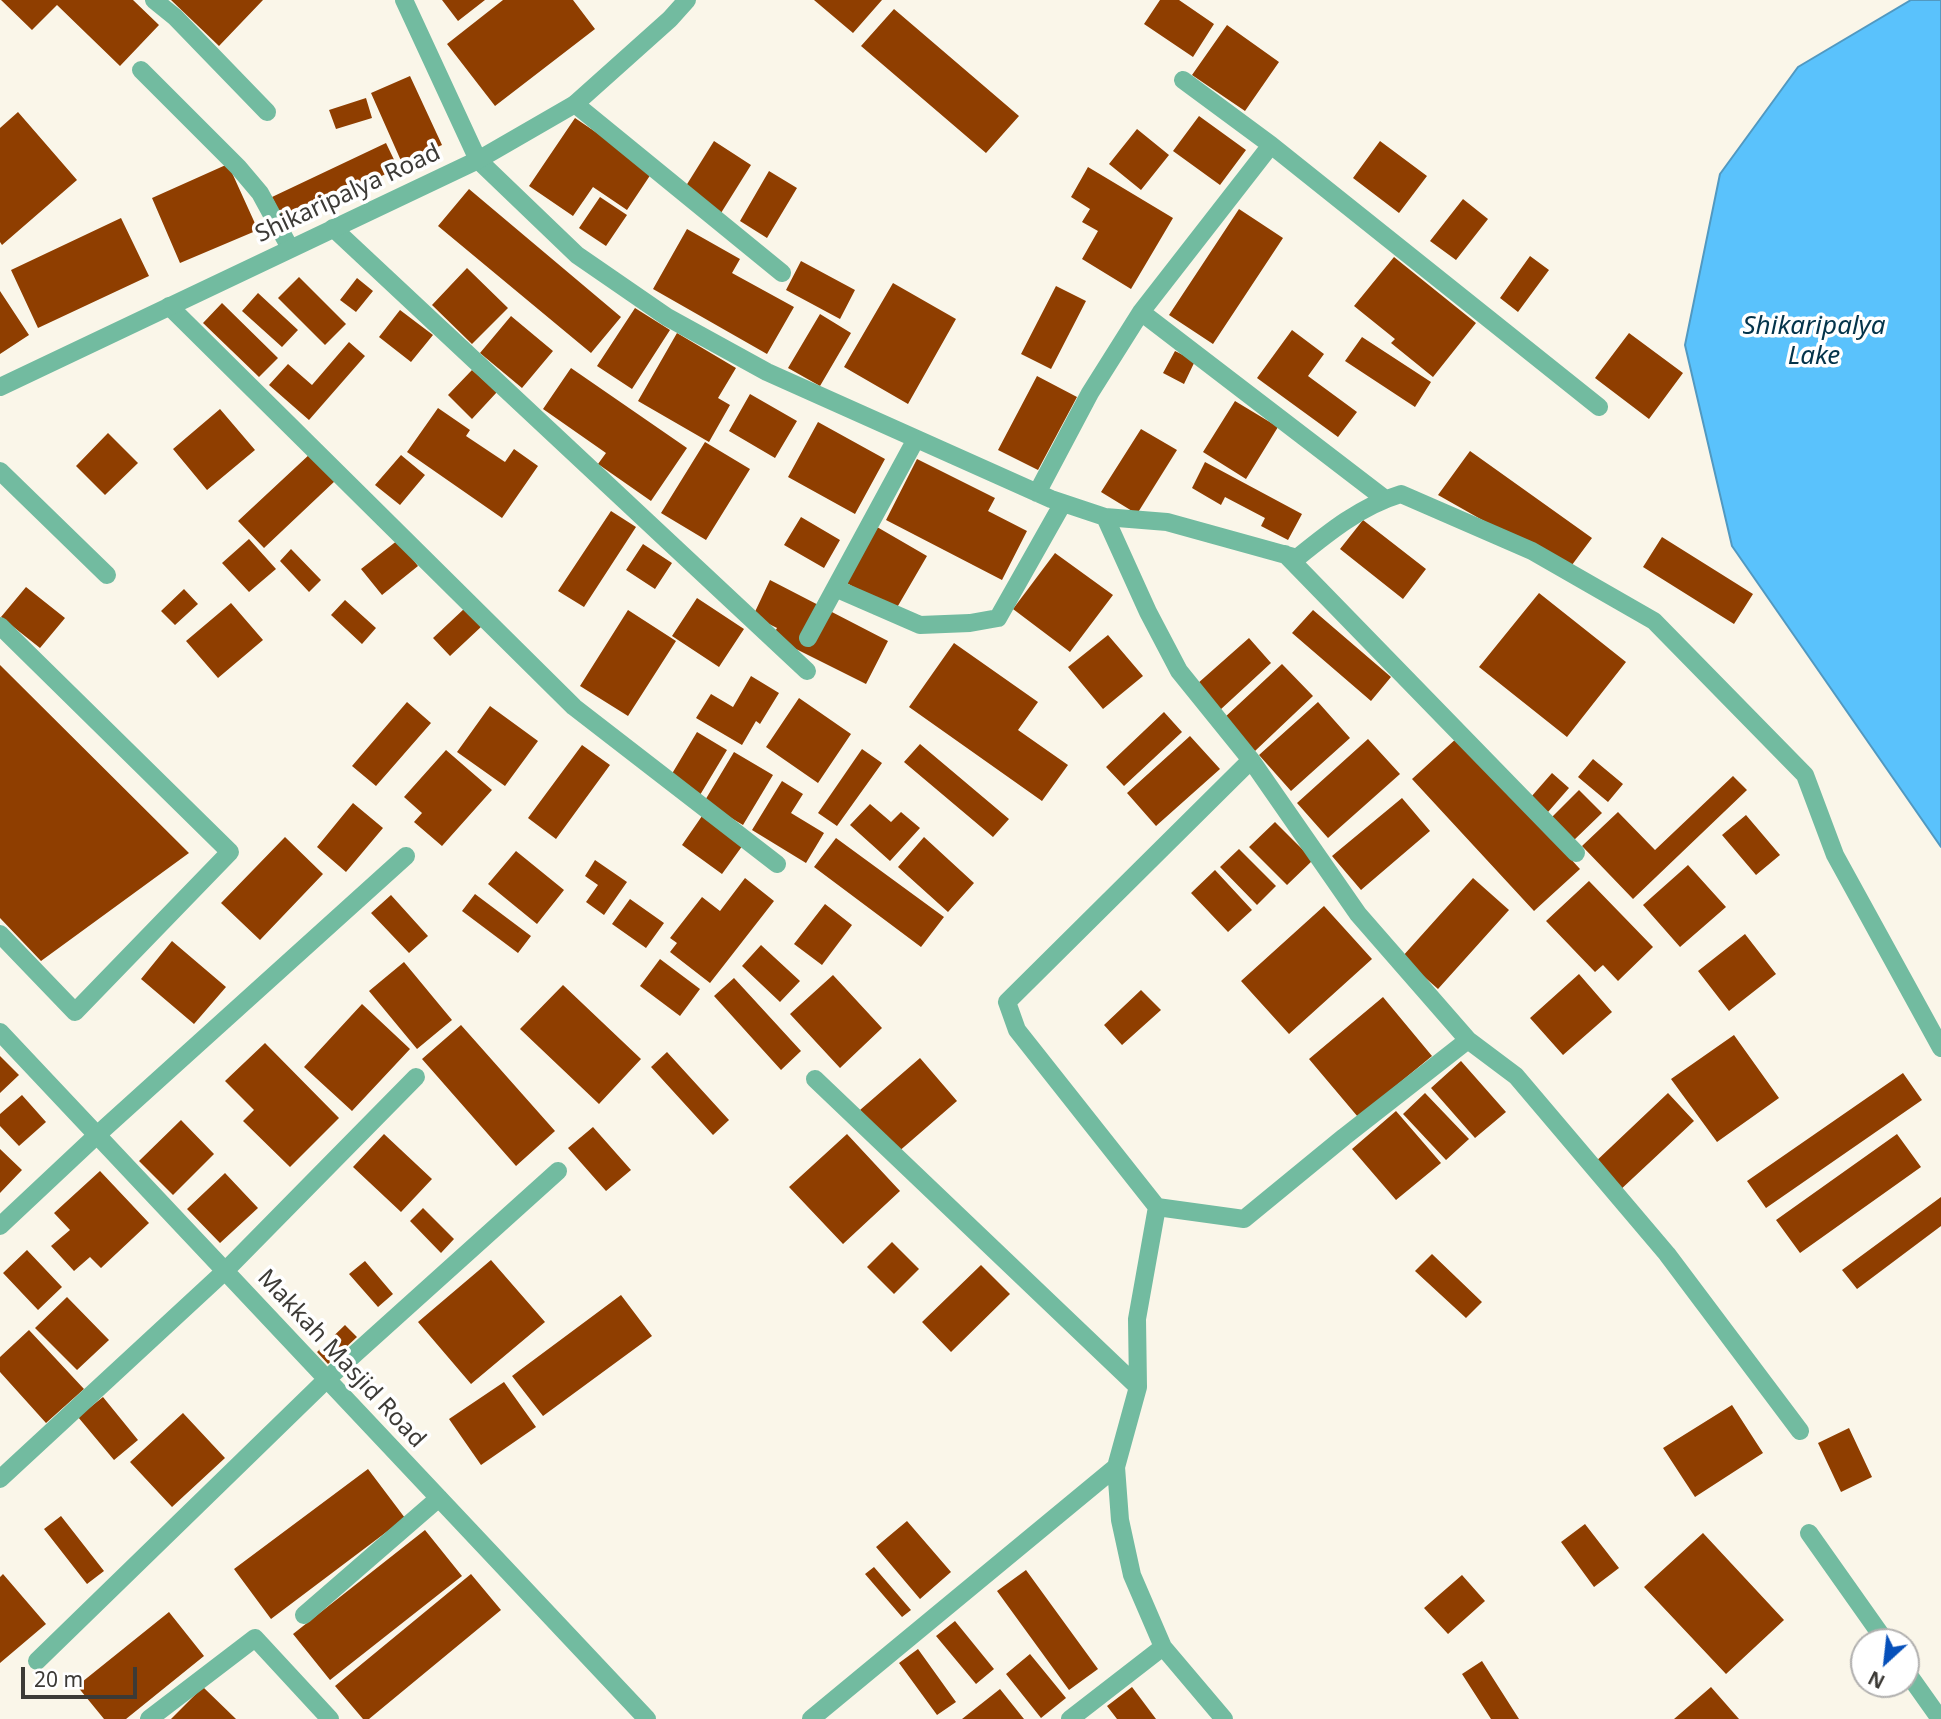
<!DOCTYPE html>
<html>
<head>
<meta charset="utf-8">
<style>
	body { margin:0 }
	#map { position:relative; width:1941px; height:1719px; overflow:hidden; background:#faf6e9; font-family:"Noto Sans",sans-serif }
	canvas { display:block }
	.north { position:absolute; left:1850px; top:1628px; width:70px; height:70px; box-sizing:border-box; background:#fff; border:2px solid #b1b0af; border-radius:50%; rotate:207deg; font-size:19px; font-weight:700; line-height:28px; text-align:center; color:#3c3a36 }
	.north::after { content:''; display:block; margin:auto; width:24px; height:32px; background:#0650ba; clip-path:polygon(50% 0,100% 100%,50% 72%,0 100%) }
	.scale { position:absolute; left:21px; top:1667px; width:116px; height:32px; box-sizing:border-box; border:4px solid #3c3a36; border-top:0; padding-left:9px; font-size:21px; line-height:24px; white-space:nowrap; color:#3c3a36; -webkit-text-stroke:5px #fff; paint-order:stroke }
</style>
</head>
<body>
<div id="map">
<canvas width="1941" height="1719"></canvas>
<div class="north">N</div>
<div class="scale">20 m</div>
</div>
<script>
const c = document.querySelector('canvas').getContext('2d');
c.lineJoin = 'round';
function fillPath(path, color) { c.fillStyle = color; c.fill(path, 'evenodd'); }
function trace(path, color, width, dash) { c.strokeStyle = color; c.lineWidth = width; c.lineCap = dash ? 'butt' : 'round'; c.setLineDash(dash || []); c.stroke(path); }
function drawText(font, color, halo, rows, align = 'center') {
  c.font = font + ' "Noto Sans",sans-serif'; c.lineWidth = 7; c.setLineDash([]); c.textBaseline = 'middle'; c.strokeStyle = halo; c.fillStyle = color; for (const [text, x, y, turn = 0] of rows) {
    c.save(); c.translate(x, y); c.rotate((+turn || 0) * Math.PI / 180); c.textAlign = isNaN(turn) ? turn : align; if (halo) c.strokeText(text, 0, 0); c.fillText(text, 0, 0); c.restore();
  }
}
const water = new Path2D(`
	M1911 0H1941V847L1732 546 1685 345 1720 174 1798 67Z`);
fillPath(water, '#5ac2fc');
trace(water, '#5199c1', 2);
fillPath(new Path2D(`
	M1 0H133L159 25 120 66 57 5 32 30Z
	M171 0H263L219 46Z
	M442 0H485L458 21Z
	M503 0H573L595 29 495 106 447 44Z
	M814 0H882L853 33Z
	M1160 0H1179L1214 24 1193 57 1144 24Z
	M894 9 1019 116 986 153 861 46Z
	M1227 25 1279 62 1245 111 1192 75Z
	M410 76 442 145 402 163 371 93Z
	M366 98 372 118 336 129 329 110Z
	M18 112 77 180 2 245 0 242V128Z
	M1199 116 1246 150 1220 185 1173 151Z
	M575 118 653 171 627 210 593 187 573 216 529 186Z
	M1137 129 1169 155 1141 190 1109 164Z
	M714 141 751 165 721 213 684 189Z
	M1380 141 1427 176 1399 213 1353 178Z
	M386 143 398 168 285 223 272 197Z
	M228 164 258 230 180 263 152 198Z
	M1088 167 1173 218 1131 289 1082 259 1098 231 1082 222 1090 209 1071 197Z
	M769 171 797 188 767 238 740 221Z
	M469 189 621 317 591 353 438 226Z
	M600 197 627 215 606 246 579 228Z
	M1463 199 1488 219 1456 260 1430 241Z
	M1239 209 1283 238 1213 344 1169 315Z
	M121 218 149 276 38 328 11 270Z
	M687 229 740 259 732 273 794 307 767 354 653 289Z
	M1530 256 1549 270 1518 312 1500 298Z
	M1394 257 1476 323 1433 377 1391 343 1395 339 1354 306Z
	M801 261 855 290 840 319 786 290Z
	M467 268 508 308 472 344 432 305Z
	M299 277 346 324 325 345 278 298Z
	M357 278 373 291 356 312 340 300Z
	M893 283 956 319 908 404 844 367Z
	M1056 286 1086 301 1051 369 1021 354Z
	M0 291 29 335 0 354Z
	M258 293 298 330 282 347 242 311Z
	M222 303 278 358 259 377 203 323Z
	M635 308 670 330 632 389 597 366Z
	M400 310 433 335 411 362 379 337Z
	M820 314 851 333 820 386 788 368Z
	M511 316 553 351 522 388 480 353Z
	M1292 330 1324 354 1308 376 1357 412 1338 437 1257 378Z
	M677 333 736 368 718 398 730 405 709 442 638 401Z
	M1629 333 1683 373 1649 419 1595 378Z
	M1362 337 1431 382 1415 407 1345 361Z
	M349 342 365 356 309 420 269 385 288 364 312 385Z
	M1175 351 1195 361 1184 384 1163 373Z
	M571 368 687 448 651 501 598 464 606 453 543 409Z
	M472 370 497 392 472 419 448 395Z
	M1037 376 1077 397 1038 470 998 450Z
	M750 394 797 421 775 458 729 431Z
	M1235 401 1278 427 1246 479 1203 452Z
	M438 408 470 430 466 436 505 462 514 449 538 466 502 518 407 452Z
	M220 409 255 450 207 490 173 449Z
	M818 422 885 459 855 514 788 477Z
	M1141 429 1177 450 1137 514 1101 492Z
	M108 433 138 463 105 495 76 466Z
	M705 442 750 469 706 540 661 513Z
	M1470 451 1592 538 1569 569 1438 495Z
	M311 453 336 480 264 548 238 521Z
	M401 455 425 475 400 505 375 485Z
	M917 459 995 498 988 511 1027 531 1002 580 886 520Z
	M1205 462 1302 514 1288 540 1261 526 1265 518 1225 497 1221 505 1192 488Z
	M611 511 636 527 584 607 558 591Z
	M801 517 840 540 824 568 784 545Z
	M865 520 927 556 895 611 833 575Z
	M1363 520 1426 569 1403 599 1340 549Z
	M1662 537 1753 594 1734 624 1643 567Z
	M249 539 276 569 249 592 222 563Z
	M398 540 418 566 382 595 361 569Z
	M643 544 672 563 655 589 626 570Z
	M291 549 321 580 309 592 280 561Z
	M1055 553 1113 595 1070 652 1013 609Z
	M770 580 888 641 866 684 772 637 777 628 753 616Z
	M26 587 65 618 40 648 1 617Z
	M184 589 198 604 175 625 161 611Z
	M1539 593 1626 662 1567 737 1479 667Z
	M697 598 744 629 719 667 672 636Z
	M345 600 376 628 362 644 331 615Z
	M231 603 263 640 218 678 186 641Z
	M465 608 482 626 450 656 433 638Z
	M628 610 676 641 628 716 580 686Z
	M1313 610 1391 677 1371 701 1292 633Z
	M1108 635 1143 676 1103 709 1068 667Z
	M1249 638 1271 663 1220 710 1197 684Z
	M954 643 1038 702 1018 730 1068 765 1042 801 909 707Z
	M1282 664 1313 696 1255 751 1224 718Z
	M0 665 189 853 41 961 0 918Z
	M751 676 779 693 760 724 756 721 742 745 696 718 711 694 733 707Z
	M799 698 851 734 818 783 766 747Z
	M407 702 431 723 376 786 352 766Z
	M1318 702 1350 738 1291 791 1259 755Z
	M490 706 538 741 505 786 457 752Z
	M1164 712 1182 732 1124 786 1106 767Z
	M697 732 727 750 700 795 670 777Z
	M1190 736 1220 769 1156 826 1127 793Z
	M1458 737 1580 869 1534 911 1412 779Z
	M1368 739 1400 774 1328 838 1297 803Z
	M920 744 1009 819 993 837 904 762Z
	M582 745 610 765 556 839 528 818Z
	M862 749 882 763 837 826 818 813Z
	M446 750 492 790 442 846 414 822 422 813 404 797Z
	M734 752 773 775 743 825 704 802Z
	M1593 759 1623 784 1608 802 1578 777Z
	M1552 773 1569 788 1548 812 1531 797Z
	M1733 776 1747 790 1633 899 1582 846 1618 812 1655 850Z
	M782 781 803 794 791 813 824 833 806 863 752 830Z
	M1579 790 1602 813 1573 841 1551 818Z
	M1402 798 1430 831 1361 890 1332 856Z
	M353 803 383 828 346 872 317 847Z
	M870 804 891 822 901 812 920 828 890 861 850 825Z
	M1746 815 1780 855 1756 875 1722 835Z
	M702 816 743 845 722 874 682 845Z
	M1275 822 1313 860 1287 885 1249 847Z
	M285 837 323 874 260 940 221 903Z
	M924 837 974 883 948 912 898 867Z
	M836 838 944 917 921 947 814 867Z
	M1239 849 1276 886 1257 905 1220 867Z
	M516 851 564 890 537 924 488 884Z
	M595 860 627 882 604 915 586 902 598 885 585 876Z
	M1688 865 1726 907 1680 947 1643 905Z
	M1215 870 1252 910 1228 932 1191 893Z
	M745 878 774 901 710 983 670 952 677 943 670 938 702 897 720 911Z
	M1473 878 1509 910 1438 989 1402 957Z
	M1589 881 1653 947 1618 981 1603 965 1595 972 1546 921Z
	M475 894 531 936 518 953 462 911Z
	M391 895 428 936 409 953 371 913Z
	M630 899 664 923 646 948 612 924Z
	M825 904 852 925 822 965 794 944Z
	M1324 906 1372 959 1289 1034 1241 981Z
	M1745 934 1776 974 1729 1011 1698 971Z
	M172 941 226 987 194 1024 141 979Z
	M761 945 800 981 780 1002 742 966Z
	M660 959 700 989 680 1016 640 986Z
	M404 962 452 1020 417 1049 369 991Z
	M1579 974 1612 1012 1563 1055 1530 1018Z
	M833 975 882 1028 840 1068 790 1014Z
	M734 978 801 1051 781 1070 714 996Z
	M563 985 641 1059 599 1104 520 1029Z
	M1141 990 1161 1010 1122 1045 1104 1025Z
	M1383 997 1432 1056 1358 1117 1309 1059Z
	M362 1004 410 1049 352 1111 304 1067Z
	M461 1025 555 1131 516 1166 422 1059Z
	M1734 1035 1779 1098 1717 1142 1671 1079Z
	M265 1043 339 1118 290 1167 243 1121 254 1110 225 1081Z
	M667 1052 729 1120 713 1135 651 1067Z
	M0 1056 19 1075 0 1093Z
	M920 1058 957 1101 897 1153 860 1110Z
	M1461 1061 1506 1112 1475 1138 1431 1088Z
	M1903 1073 1922 1100 1766 1208 1747 1181Z
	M1425 1093 1469 1139 1446 1160 1403 1114Z
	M1668 1093 1694 1121 1618 1192 1592 1165Z
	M22 1095 46 1122 19 1146 0 1126V1114Z
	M1396 1111 1441 1163 1396 1200 1352 1149Z
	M181 1120 214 1154 173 1195 139 1161Z
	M593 1127 631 1170 606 1191 568 1148Z
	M384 1134 432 1179 401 1212 353 1167Z
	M847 1134 900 1191 843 1244 789 1187Z
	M1897 1134 1921 1167 1800 1253 1776 1220Z
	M0 1149 22 1170 0 1193Z
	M100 1171 149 1223 101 1268 90 1257 74 1271 51 1246 70 1230 54 1213Z
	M225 1173 258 1208 220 1243 187 1209Z
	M1941 1197V1226L1857 1289 1842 1270Z
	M423 1208 454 1239 441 1253 410 1221Z
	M892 1242 919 1269 894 1294 867 1267Z
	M27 1250 62 1287 38 1310 3 1273Z
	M1432 1254 1482 1302 1466 1318 1415 1271Z
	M491 1260 545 1322 471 1384 418 1322Z
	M365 1261 393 1294 378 1307 349 1274Z
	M981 1265 1010 1294 951 1352 922 1322Z
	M621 1295 652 1336 543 1416 512 1376Z
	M67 1297 109 1340 77 1370 35 1328Z
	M345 1325 357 1337 328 1364 317 1352Z
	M29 1330 84 1389 46 1423 0 1372V1357Z
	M504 1382 536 1427 481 1465 449 1419Z
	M103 1397 138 1440 114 1460 78 1417Z
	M1732 1405 1763 1453 1695 1497 1663 1448Z
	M183 1413 225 1458 172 1507 130 1462Z
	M1849 1428 1872 1477 1841 1492 1818 1443Z
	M368 1469 405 1518 271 1619 234 1569Z
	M61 1516 104 1571 87 1584 44 1529Z
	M907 1521 951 1572 920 1599 876 1547Z
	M1585 1524 1619 1568 1594 1587 1561 1542Z
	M425 1530 462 1576 330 1680 293 1634Z
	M1703 1533 1784 1620 1726 1674 1644 1587Z
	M874 1567 911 1610 902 1617 865 1574Z
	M1026 1570 1098 1669 1069 1690 997 1591Z
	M3 1574 46 1624 0 1663V1577Z
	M471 1574 501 1610 369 1719H363L335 1686Z
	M1462 1575 1485 1601 1448 1634 1424 1608Z
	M169 1612 204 1656 126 1719H104L77 1686Z
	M955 1621 994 1669 976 1684 936 1636Z
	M918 1649 956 1702 937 1715 899 1663Z
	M1030 1654 1066 1698 1041 1718 1006 1674Z
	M1482 1661 1519 1719H1491L1462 1674Z
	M203 1687 236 1719H171Z
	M1132 1687 1156 1719H1117L1107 1706Z
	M1711 1687 1739 1719H1674Z
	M1000 1689 1024 1719H962Z`), '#8f3e00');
trace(new Path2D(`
	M0 626 230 852 75 1012 0 934`), '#72bba0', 18);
trace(new Path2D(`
	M154 0 175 17 267 112
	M141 70 238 167 260 193 290 248
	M1183 80 1271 145
	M575 104 782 273
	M478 160 577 255 667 317 767 372 1051 499 1105 517 1167 522 1297 558C1329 532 1361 506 1401 494L1532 551 1654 621 1805 775 1835 855 1941 1048
	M333 228 807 671
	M169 306 574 707 777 864
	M1141 312 1385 499
	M0 471 107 575
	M1037 493 1090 393 1141 312 1271 145 1599 407
	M1105 517 1148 612 1179 671 1251 760 1358 914 1468 1040 1516 1076 1667 1254 1800 1431
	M1285 554 1576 853
	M835 588 920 625 970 623 998 618 1063 503
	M808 638 916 439
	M0 1032 647 1719
	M815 1079 1138 1387
	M1157 1207 1244 1219 1344 1137 1468 1040
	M0 1226 97 1135 406 856
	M0 1479 225 1271 416 1077
	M1809 1533 1886 1642
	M304 1615 439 1498
	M37 1661 327 1379 558 1171
	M1906 1671 1940 1719
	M149 1719 255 1638 330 1719
	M811 1719 1116 1467
	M1070 1719 1163 1647
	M1224 1719 1163 1647 1132 1575 1120 1520 1116 1467 1138 1387 1137 1319 1157 1207 1017 1030 1007 1002 1251 760`), '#72bba0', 18);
trace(new Path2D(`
	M404 0 478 160
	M0 387 478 160 575 104 670 19 687 0`), '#72bba0', 18);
drawText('24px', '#3c3a36', '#fff', [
	["Shikaripalya Road",348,194,-25],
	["Makkah Masjid Road",341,1359,47]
]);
drawText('italic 26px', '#04344b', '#fff', [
	["Shikaripalya",1814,327],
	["Lake",1814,357]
]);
</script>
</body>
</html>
